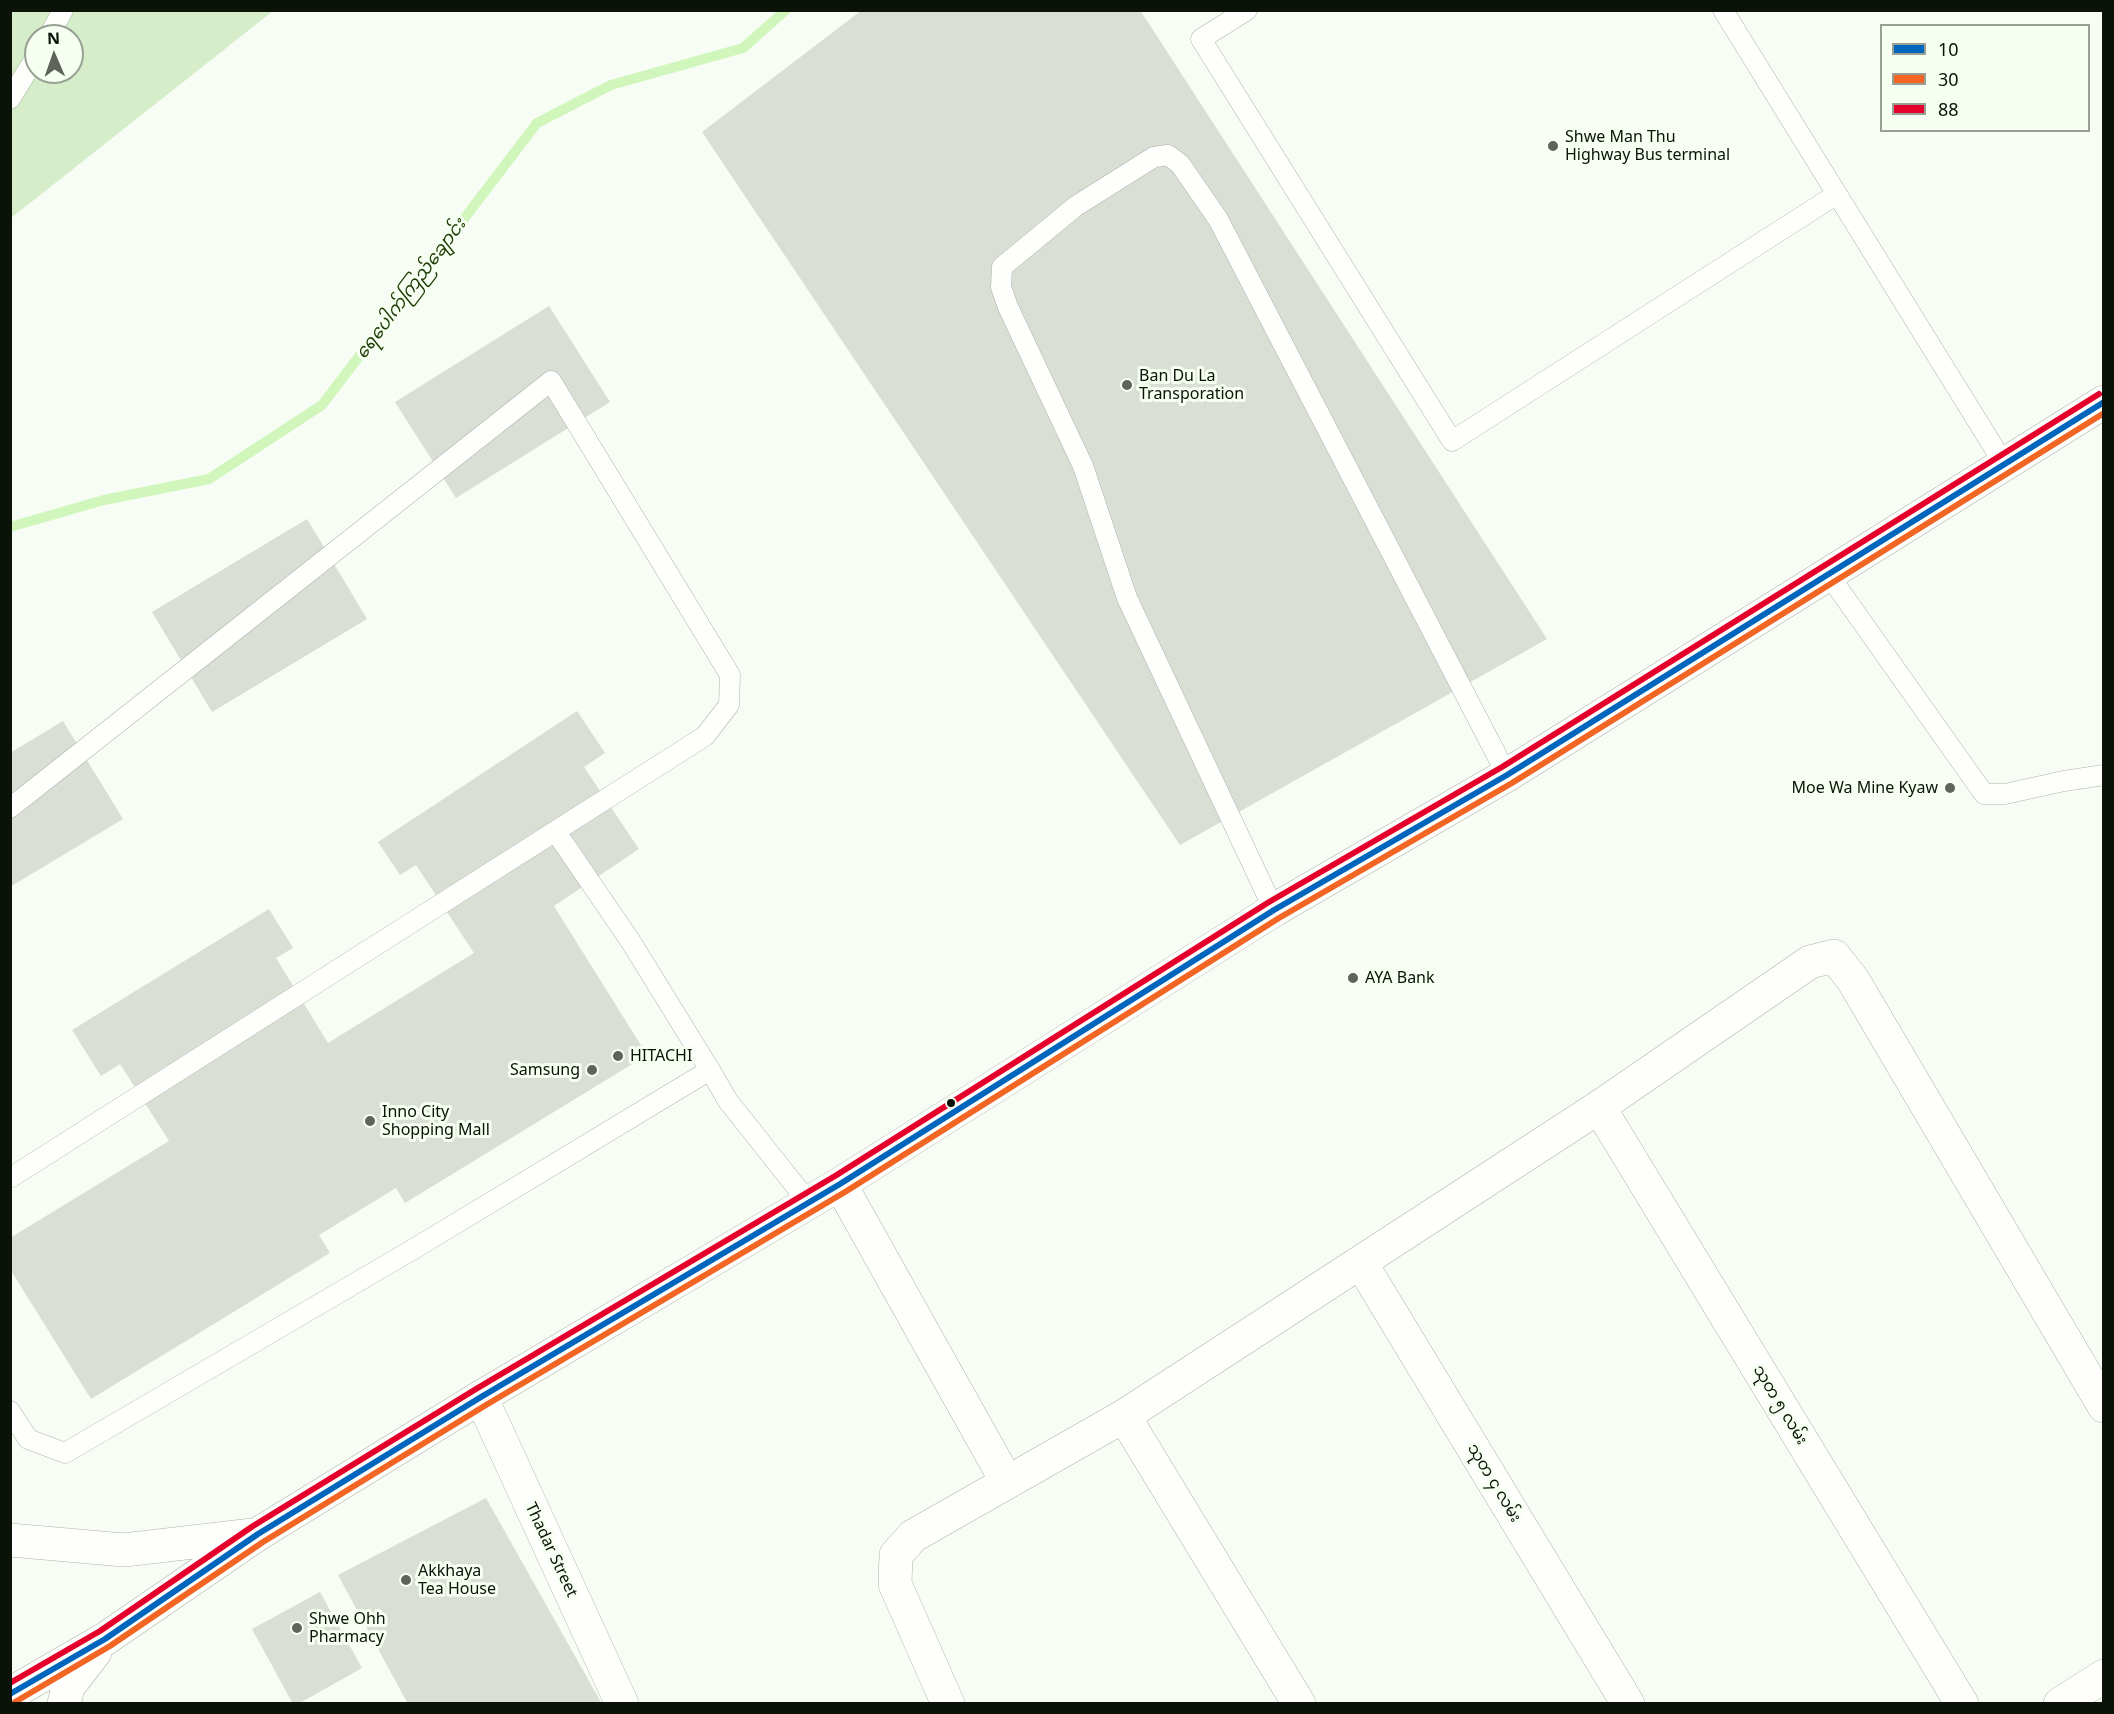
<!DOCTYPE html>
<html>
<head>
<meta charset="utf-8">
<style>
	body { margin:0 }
	#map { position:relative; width:2114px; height:1714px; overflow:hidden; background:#f7fcf4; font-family:"Noto Sans",sans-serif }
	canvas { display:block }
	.frame { position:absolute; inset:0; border:12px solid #0b1208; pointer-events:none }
	.legend { position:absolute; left:1880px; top:24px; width:210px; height:108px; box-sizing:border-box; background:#f6fff1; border:2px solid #98a094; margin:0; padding:8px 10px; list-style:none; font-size:18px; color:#0b1208 }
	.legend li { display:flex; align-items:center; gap:12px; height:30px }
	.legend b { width:30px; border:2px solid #98a094 }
	.north { position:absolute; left:24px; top:24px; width:60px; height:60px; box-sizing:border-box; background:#f6fff1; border:2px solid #98a094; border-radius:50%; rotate:358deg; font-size:16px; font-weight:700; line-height:24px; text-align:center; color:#0b1208 }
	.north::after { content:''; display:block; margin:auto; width:21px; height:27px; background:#5e645b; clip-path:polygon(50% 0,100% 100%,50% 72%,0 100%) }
</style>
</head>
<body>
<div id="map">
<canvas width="2114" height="1714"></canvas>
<div class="frame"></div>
<ul class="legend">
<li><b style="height:8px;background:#0065bd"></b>10</li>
<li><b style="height:8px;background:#f26522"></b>30</li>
<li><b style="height:8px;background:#e4002b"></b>88</li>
</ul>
<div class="north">N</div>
</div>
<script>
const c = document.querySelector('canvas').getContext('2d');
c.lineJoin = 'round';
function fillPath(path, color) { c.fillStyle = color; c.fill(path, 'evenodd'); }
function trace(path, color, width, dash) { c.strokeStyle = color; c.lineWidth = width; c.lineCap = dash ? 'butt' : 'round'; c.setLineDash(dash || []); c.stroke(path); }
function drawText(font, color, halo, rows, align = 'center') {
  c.font = font + ' "Noto Sans","Noto Sans Myanmar",sans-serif'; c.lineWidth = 6; c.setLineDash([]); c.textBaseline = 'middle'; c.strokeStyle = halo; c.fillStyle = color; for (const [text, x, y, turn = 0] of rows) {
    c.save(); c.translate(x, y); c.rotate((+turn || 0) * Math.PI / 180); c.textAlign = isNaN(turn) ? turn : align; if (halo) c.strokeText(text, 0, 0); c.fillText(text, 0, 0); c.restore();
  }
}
fillPath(new Path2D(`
	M11 11H273L11 218ZM36 36H72V72H36Z`), '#d5edc9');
trace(new Path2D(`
	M10 527 104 500 209 479 322 405 537 123 611 85 743 48 786 10`), '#d0f6bc', 10);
fillPath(new Path2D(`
	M862 10H1140L1547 639 1180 845 702 132Z
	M549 306 610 402 456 498 395 402Z
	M307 519 367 619 212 712 152 612Z
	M577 711 605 753 584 767 639 849 554 906 647 1055 405 1203 396 1188 319 1235 330 1253 91 1399 10 1269V1238L169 1141 120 1064 101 1076 72 1030 269 909 293 948 276 958 328 1043 474 953 416 865 400 875 378 842Z
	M63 721 123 819 10 887V753Z
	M486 1498 602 1704H408L338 1575Z
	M320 1592 362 1668 298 1704H293L252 1629Z`), '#d9dfd5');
const lane = new Path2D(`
	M1247 10 1201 39 1452 441 1837 194
	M1723 10 2004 464
	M49 36 63 10
	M10 99 36 57
	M1828 574 1984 794H2005L2064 781 2104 775
	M10 808 551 381 730 675 729 705 705 736 10 1178
	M556 832 631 942 710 1070
	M1274 910 1127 598 1083 466 1008 307 1001 287 1002 267 1076 206 1154 157 1168 155 1180 164 1218 219 1507 775
	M10 1411 28 1439 65 1453 417 1247 710 1070 728 1101 809 1203`);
const street = new Path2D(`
	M1599 1107 1962 1704
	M840 1184 1007 1482
	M1361 1263 1628 1704
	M481 1397 622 1704
	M1124 1416 1299 1704
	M948 1704 895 1584 896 1555 913 1536 1124 1416 1599 1107 1810 962 1834 956 1853 980 2104 1406
	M2060 1704 2104 1676`);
const primary = new Path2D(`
	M10 1540 124 1550 253 1535
	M10 1694 105 1639 258 1534 481 1397 840 1184 1274 910 1507 775 2104 402
	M64 1704 68 1687 95 1652`);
trace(lane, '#adb3aa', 21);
trace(street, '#adb3aa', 34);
trace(primary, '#adb3aa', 34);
trace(lane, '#fefffd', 20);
trace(street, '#fefffd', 33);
trace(primary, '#fefffd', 33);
trace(new Path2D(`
	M10 1694 105 1639 258 1534 481 1397 840 1184 1274 910 1507 775 2104 402`), '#0065bd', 6);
trace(new Path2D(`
	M15 1702 110 1646 263 1542 486 1405 845 1192 1279 918 1512 783 2104 413`), '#f26522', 6);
trace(new Path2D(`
	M10 1683 100 1631 253 1526 476 1389 835 1176 1269 902 1502 767 2099 394`), '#e4002b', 6);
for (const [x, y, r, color] of [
	[1553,146,6,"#5e645b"],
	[1127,385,6,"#5e645b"],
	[1950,788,6,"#5e645b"],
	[1353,978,6,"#5e645b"],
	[618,1056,6,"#5e645b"],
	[592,1070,6,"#5e645b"],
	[951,1103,5,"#0b1208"],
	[370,1121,6,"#5e645b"],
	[406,1580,6,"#5e645b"],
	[297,1628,6,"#5e645b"]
]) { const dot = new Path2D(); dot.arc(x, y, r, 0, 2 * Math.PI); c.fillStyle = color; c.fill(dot); trace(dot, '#f6fff1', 2); }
drawText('16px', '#0b1208', '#f6fff1', [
	["Shwe Man Thu",1565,137],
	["Highway Bus terminal",1565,155],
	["Ban Du La",1139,376],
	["Transporation",1139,394],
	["Moe Wa Mine Kyaw",1938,788,"right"],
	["AYA Bank",1365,978],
	["HITACHI",630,1056],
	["Samsung",580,1070,"right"],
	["Inno City",382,1112],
	["Shopping Mall",382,1130],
	["Akkhaya",418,1571],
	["Tea House",418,1589],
	["Shwe Ohh",309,1619],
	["Pharmacy",309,1637]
], 'left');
drawText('16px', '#0b1208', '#f6fff1', [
	["သုတ ၅ လမ်း",1780,1405,59],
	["သုတ ၄ လမ်း",1494,1483,59],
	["Thadar Street",551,1550,65]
]);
drawText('italic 18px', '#1e3c05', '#f6fff1', [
	["ရေပေါက်ကြည်ချောင်း",411,289,-53]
]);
</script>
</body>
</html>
